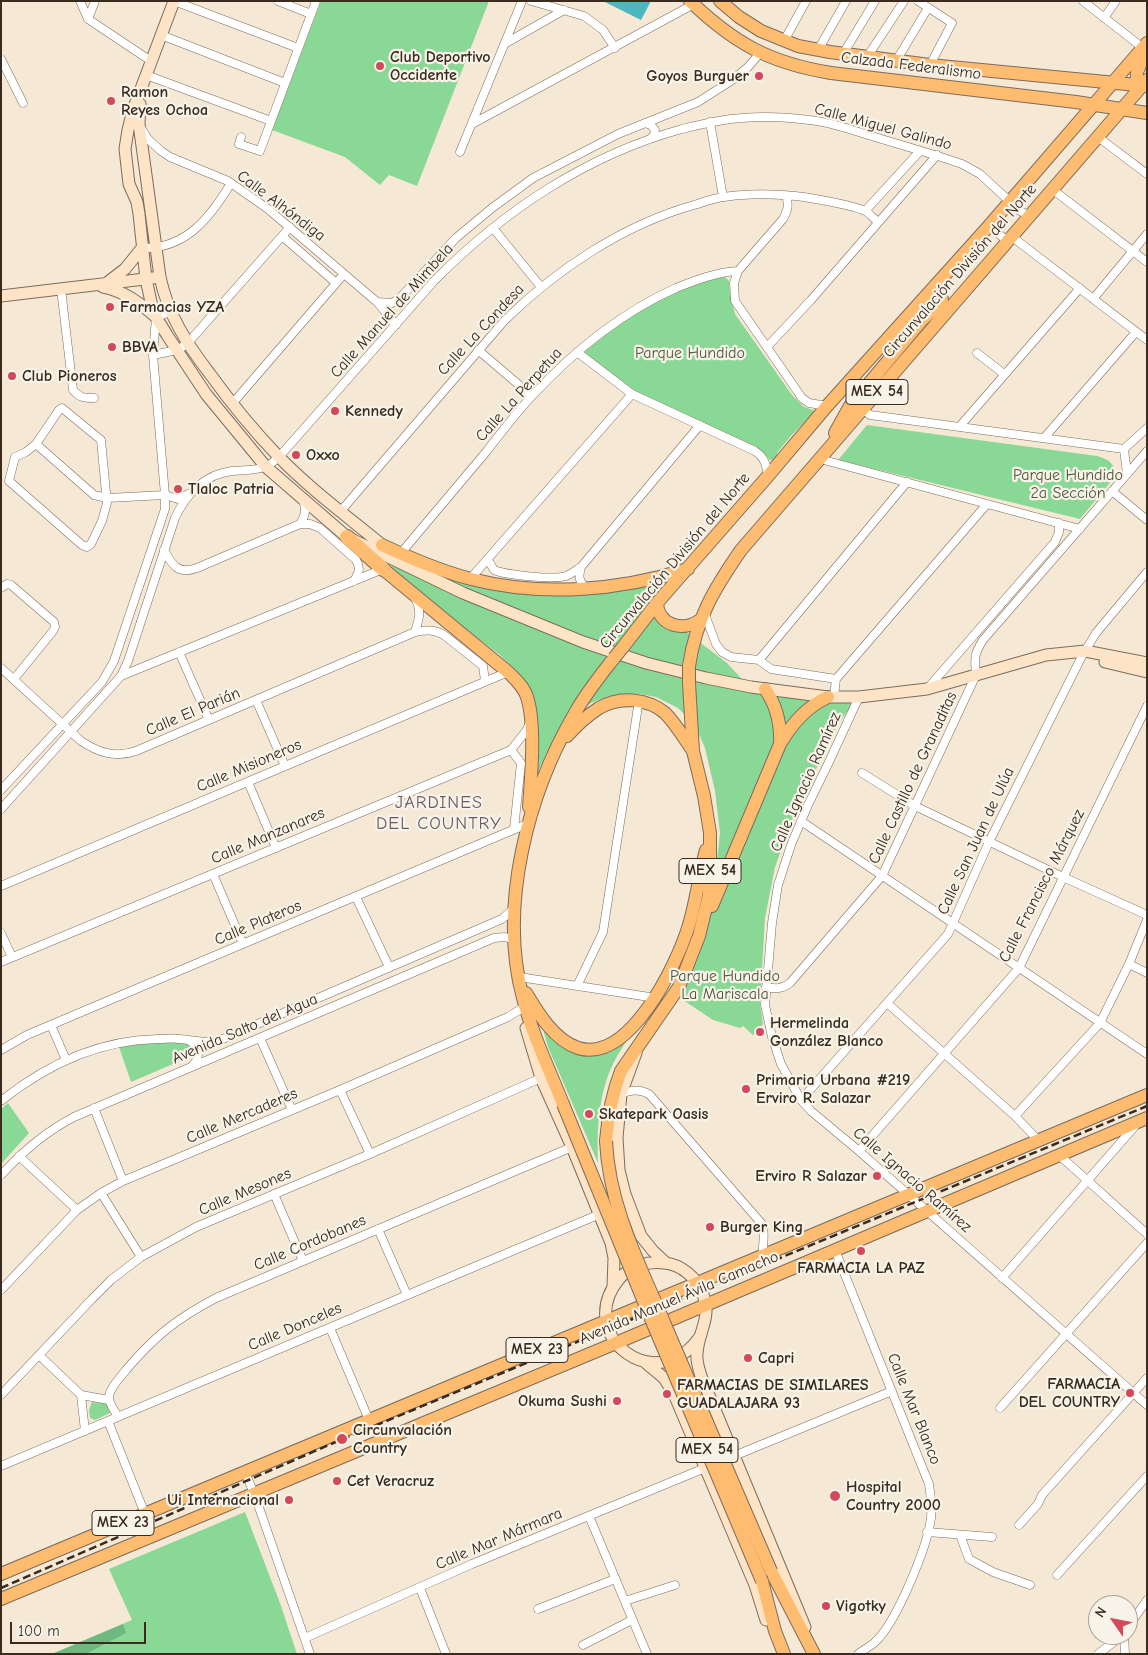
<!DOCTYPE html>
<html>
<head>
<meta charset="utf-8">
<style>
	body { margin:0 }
	#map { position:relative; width:1148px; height:1655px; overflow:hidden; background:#f5e8d5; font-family:"Comic Neue",sans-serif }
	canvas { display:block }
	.frame { position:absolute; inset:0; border:2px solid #3b2a1e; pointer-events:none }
	.north { position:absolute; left:1088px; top:1595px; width:50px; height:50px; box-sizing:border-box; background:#f7f3e8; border:1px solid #aca397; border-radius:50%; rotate:303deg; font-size:14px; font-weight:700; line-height:20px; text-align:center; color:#3b2a1e }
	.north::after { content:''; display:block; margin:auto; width:18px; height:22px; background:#d1495b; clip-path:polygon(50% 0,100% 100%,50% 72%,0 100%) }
	.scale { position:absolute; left:10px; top:1622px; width:136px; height:22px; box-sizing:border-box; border:2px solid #3b2a1e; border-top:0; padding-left:6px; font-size:15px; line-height:18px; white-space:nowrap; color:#3b2a1e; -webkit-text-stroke:4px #f7f3e8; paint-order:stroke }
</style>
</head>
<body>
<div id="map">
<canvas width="1148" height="1655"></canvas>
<div class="frame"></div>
<div class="north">N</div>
<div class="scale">100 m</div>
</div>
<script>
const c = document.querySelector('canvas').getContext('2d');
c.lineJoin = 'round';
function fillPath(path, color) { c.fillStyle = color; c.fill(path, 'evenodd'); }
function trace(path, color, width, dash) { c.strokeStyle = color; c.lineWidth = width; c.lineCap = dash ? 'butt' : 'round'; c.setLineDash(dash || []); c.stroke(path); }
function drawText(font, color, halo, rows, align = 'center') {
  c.font = font + ' "Comic Neue",sans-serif'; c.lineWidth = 4.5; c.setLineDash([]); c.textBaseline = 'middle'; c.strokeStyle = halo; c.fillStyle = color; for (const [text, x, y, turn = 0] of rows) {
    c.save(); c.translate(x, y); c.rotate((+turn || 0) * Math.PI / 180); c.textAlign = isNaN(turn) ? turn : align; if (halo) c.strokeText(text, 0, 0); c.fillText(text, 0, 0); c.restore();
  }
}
fillPath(new Path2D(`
	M321 1H489L417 186 389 175 380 185 345 157 272 130Z
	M725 277 729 281 730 294 735 314 792 395 804 407 813 410 814 412 790 437 777 453 778 456 774 461 770 460 759 449 630 389 583 352 584 350C624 320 675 285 725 277Z
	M867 425 1097 456C1110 460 1117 464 1113 479L1080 519 838 460Z
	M392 564 512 589 666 579 655 599V608L727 663 752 690 856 699 835 729 792 820 775 867 765 918 760 1004 763 1024 753 1035 743 1026 740 1028 713 1020 677 996 713 898 720 833 715 791 705 748 695 725 678 708 656 697 640 694 609 696 591 703 571 716 557 732 540 767 534 786C536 752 544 716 527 685 521 673 510 665 501 656L392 572 391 567Z
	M541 1022 576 1052 633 1031C626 1042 618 1053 613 1064 598 1095 597 1130 598 1163L548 1047Z
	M152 1042H188L194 1047V1055L131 1082 119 1047Z
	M8 1103 29 1133 1 1164V1109Z
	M103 1401 107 1402 111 1409 110 1413 95 1420 90 1418 89 1410 92 1402 98 1403Z
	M245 1512 280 1603 297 1654H52L132 1620 109 1569Z`), '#8ad896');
fillPath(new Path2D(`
	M123 1624 126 1633 86 1654H52Z`), '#6fb87f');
fillPath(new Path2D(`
	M603 1H651L641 20Z`), '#49b9bf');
const street = new Path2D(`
	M80 1 88 19 151 61
	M174 1 298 48
	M278 1 311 14
	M531 1 584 16 603 30 615 48
	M918 1 952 23 930 65
	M1083 1 1143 48
	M1104 18 1116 1
	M88 19 95 1
	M161 35 285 83
	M784 41 806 1
	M506 43 564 10
	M818 50 846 1
	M843 54 875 1
	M867 57 904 1
	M1 59 23 103
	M896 61 928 8
	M146 75 271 121
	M710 122 723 197
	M645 123 651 125 655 130 654 135 650 139
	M472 124 694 4
	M141 128 148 139 161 151 170 157 228 181 268 209 377 302 396 325
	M241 137 239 144 260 151 316 1
	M1098 137 1147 174
	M460 152 522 1
	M1052 189 1147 262
	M865 211 920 151
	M988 227 994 230 1005 239 1011 236 1147 340
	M493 228 541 287
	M282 236 336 283
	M142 248C186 249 210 218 231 183
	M738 271 734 283 735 301 802 398 809 403 827 406
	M61 289 73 390C80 398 84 398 94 398
	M1093 299 1147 234
	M377 302 392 303 399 299 456 238 492 208 533 178 618 134 698 102 734 79 748 67 760 53
	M767 347 811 300 937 155
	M478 350 532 396
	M577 352 632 394 755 451C765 458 766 464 768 476
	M977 353 1004 374
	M153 355 177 350 187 344 290 227
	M232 404 344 274
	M62 408 101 440 107 503 102 521 91 544 87 547 82 545 9 481 15 457 26 452 36 444 59 410Z
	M863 409 870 415 1124 449
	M960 426 1080 288
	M1044 438 1136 332
	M36 444 94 495 107 498 165 495 178 499 188 494
	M1124 449 1147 428
	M1124 449 1127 474
	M820 459 1080 529
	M1112 491 1147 520
	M340 512 504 321C557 269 623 225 694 205 704 202 714 198 724 197 750 193 778 194 804 197 816 199 858 206 867 212 871 215 874 219 878 222
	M300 524H310L320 528 356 560C361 569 359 572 354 581
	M164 550C172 565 178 575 197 568L300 524C306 515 306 510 303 499
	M401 553C429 520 457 486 486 452 501 433 515 414 532 396 573 352 620 313 676 288 696 280 717 272 738 271L783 219C788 210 789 205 786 195
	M488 560 494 570C506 575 554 580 566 576 571 574 576 570 581 567L700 425
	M581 567C578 577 579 583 588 589
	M470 579 632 394
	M1 588 7 584 11 585 54 622 55 627 53 631 14 679
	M704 612 716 644 722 652 731 657 759 660 771 669 836 679
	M415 632C419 619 422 611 415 598
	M179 652 209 720
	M759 660 907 482
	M1 668 81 741C99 753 116 758 136 751L415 632C426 630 434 629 444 635L483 666 485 681
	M121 676 383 569
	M928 688 1055 542 1059 532V523
	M834 697 836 679 987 504
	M859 697 828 764 808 805 791 845 778 885 772 923 765 1005 772 1037 781 1064 801 1100 811 1111 859 1151 1147 1405
	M256 700 285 766
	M511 750 521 763 514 829
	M862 773 915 806 1063 877 1147 915
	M248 782 276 848
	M1 790 102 682 114 661 165 509V495L153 355 156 317 170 312
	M1 809 121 676 128 661 175 518C186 494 205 474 232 471 243 470 257 471 267 466 271 464 275 460 279 457L434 281C503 211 587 155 682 129 702 124 722 119 742 118 764 116 787 117 809 120 832 122 854 131 875 137 904 146 933 154 962 164L980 174 1020 211 1030 216
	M801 821 1147 1054
	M213 874 243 944
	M1 886 508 672
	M356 897 389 967
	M1 933 12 957
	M1 962 511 750 526 731 530 723
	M1129 964 1147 973
	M519 977 656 998
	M577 986 603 932 639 700
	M766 987C776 989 782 989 790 983L882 876 976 675C975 658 973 656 983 640L1147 451
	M887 1003 1015 1116 1038 1140
	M51 1025 66 1060
	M260 1038 292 1110
	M189 1040C199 1046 201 1056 193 1065
	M1 1050 27 1035 527 824
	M340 1090 370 1154
	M621 1094C631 1090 639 1089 649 1094L762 1224C766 1233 762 1245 763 1255
	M801 1100 948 934 989 842 1082 656 1096 633 1147 572
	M1 1101C46 1065 99 1040 158 1039 165 1039 173 1038 180 1039 193 1040 206 1044 218 1041L502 919 511 911 514 906
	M94 1108 123 1181
	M1015 1116 1100 1023 1129 964 1147 920
	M859 1151 1019 968 1147 706
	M1059 1155 1147 1234
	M19 1156 77 1210
	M1 1175C23 1151 45 1132 74 1117L494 938 505 937 515 940
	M101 1193 141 1257
	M274 1194 303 1261
	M378 1229 407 1295
	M835 1250 929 1484C931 1496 932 1506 931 1518 927 1548 896 1624 874 1643 869 1647 863 1650 858 1654
	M1002 1278 1136 1125
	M1 1290 77 1210 101 1193 123 1181 340 1090 508 1017 521 1009
	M330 1328 369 1420
	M39 1355 81 1395 109 1400
	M1 1395 92 1299 111 1280 141 1257 196 1227 370 1154 541 1078
	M81 1395 85 1431
	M1000 1408 1147 1243
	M118 1417C115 1411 108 1403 109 1396 111 1386 120 1378 126 1370 155 1336 176 1319 216 1298L572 1147
	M108 1421 145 1514
	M734 1456 892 1391
	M1 1466 600 1214
	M245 1472 255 1496 310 1654
	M589 1516 647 1654
	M1019 1525 1038 1504 1042 1495 1147 1378
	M927 1532 992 1537
	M960 1535 969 1559 993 1572 1030 1585
	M1057 1575 1147 1476
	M420 1588 446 1654
	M625 1601 675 1585
	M538 1609 615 1579
	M1128 1627 1147 1600
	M1124 1635 1125 1654
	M305 1638 472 1564 705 1468
	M583 1645 632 1620
	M1098 1654 1123 1635`);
const secondary = new Path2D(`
	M174 1 133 110 128 130 125 149 129 184 137 202 139 214 146 279 151 302 156 317 167 335 206 394 266 467 347 537 463 593 583 642 646 663 706 678 751 687 828 697H859L927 689 1046 655 1085 651 1147 663
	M140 104 139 124 160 277C168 315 187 344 210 374 231 403 253 430 278 456 312 491 351 519 388 550
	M108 282 125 269 142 248
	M103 287C124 291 140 303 156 317
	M1 296 153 278
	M1105 662 1147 672
	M526 1028 541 1078 572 1147 611 1243 614 1258 613 1287
	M636 1053 621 1094 617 1138 619 1170 625 1194 641 1236 653 1251 666 1263
	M701 1335C657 1401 573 1335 619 1279 630 1266 647 1261 664 1263 681 1264 697 1278 703 1294 712 1319 698 1331 697 1354 696 1361 699 1369 701 1376L805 1627
	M646 1363 664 1378 674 1394 755 1585 766 1620`);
const primary = new Path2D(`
	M690 1C735 44 770 63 831 73L1076 102 1147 113
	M720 1 739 17 761 31 798 46 830 52 930 65 1147 86
	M1136 93 1137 72 1147 50
	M835 433 850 406 923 319 941 303 942 299C940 294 938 293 932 293L926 300
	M382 545C410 558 440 571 471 579 542 597 618 591 688 569
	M383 569 508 672C515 679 524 687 527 697 536 724 531 778 529 807
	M657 603C658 626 684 632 700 620
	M623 647 657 603 768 476 827 406 988 227 1147 43
	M689 666C696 619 714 589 741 550L1147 80
	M765 689C777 706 781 723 780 744
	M567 736C576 726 588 715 599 708 619 696 647 698 665 713 676 724 684 738 693 751
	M712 906 780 744C792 724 806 707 828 697
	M526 993C538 1013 554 1040 578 1048 629 1064 676 966 688 928 696 903 699 875 706 850
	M563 1104C549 1069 532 1034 523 998 498 906 528 793 575 713 586 693 600 676 614 658
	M606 1141C608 1117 612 1094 621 1071L679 987 699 936 709 895 710 872V833L704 796 693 751 689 683
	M771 1571 814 1654
	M1 1574 1147 1095
	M762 1581 775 1631 784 1654
	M1 1599 616 1343 1147 1118`);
const highway = new Path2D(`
	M347 537 383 569`);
trace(street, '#7c6c5e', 9);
trace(secondary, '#7c6c5e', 13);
trace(primary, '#7c6c5e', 14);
trace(highway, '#7c6c5e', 16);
trace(street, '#fff', 8);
trace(secondary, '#fee4c6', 11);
trace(primary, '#fdbc70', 12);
trace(highway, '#fdbc70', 14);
trace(new Path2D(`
	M1 1588 338 1441 1147 1106`), '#3b2a1e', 2.5, [8, 4]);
const primaryBridge = new Path2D(`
	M614 658 623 647
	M689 666V683
	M563 1104 651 1319 762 1581
	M606 1141C609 1208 641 1267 666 1327 701 1409 736 1490 771 1571`);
trace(primaryBridge, '#7c6c5e', 14, []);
trace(primaryBridge, '#fdbc70', 12);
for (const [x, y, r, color] of [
	[380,66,5,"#d1495b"],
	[759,76,5,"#d1495b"],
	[111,101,5,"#d1495b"],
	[110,307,5,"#d1495b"],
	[112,347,5,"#d1495b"],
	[12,376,5,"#d1495b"],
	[335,411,5,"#d1495b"],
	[296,455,5,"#d1495b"],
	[178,489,5,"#d1495b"],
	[760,1032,5,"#d1495b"],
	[746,1089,5,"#d1495b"],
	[589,1114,5,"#d1495b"],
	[877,1176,5,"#d1495b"],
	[710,1227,5,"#d1495b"],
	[861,1251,5,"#d1495b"],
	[748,1358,5,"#d1495b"],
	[1130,1393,5,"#d1495b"],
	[667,1394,5,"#d1495b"],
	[617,1401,5,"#d1495b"],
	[342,1439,6,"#d1495b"],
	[337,1481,5,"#d1495b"],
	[835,1496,6,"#d1495b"],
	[289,1500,5,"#d1495b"],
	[826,1606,5,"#d1495b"]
]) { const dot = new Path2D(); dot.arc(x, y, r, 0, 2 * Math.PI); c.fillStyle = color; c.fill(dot); trace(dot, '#f7f3e8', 2); }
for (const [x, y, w] of [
	[877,392,62],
	[710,871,62],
	[537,1350,62],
	[707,1450,62],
	[123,1523,62]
]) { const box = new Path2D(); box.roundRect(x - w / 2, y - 12.5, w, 25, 4); c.fillStyle = '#f7f3e8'; c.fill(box); trace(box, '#3b2a1e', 1); }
drawText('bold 15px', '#3b2a1e', null, [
	["MEX 54",877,392],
	["MEX 54",710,871],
	["MEX 23",537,1350],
	["MEX 54",707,1450],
	["MEX 23",123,1523]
]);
drawText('bold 16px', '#3b2a1e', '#f7f3e8', [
	["Club Deportivo",390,57],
	["Occidente",390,75],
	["Goyos Burguer",749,76,"right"],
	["Ramon",121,92],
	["Reyes Ochoa",121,110],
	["Farmacias YZA",120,307],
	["BBVA",122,347],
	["Club Pioneros",22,376],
	["Kennedy",345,411],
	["Oxxo",306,455],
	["Tlaloc Patria",188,489],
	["Hermelinda",770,1023],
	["González Blanco",770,1041],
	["Primaria Urbana #219",756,1080],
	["Erviro R. Salazar",756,1098],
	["Skatepark Oasis",599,1114],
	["Erviro R Salazar",867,1176,"right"],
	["Burger King",720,1227],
	["FARMACIA LA PAZ",861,1268,"center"],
	["Capri",758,1358],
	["FARMACIA",1120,1384,"right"],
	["DEL COUNTRY",1120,1402,"right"],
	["FARMACIAS DE SIMILARES",677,1385],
	["GUADALAJARA 93",677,1403],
	["Okuma Sushi",607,1401,"right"],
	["Circunvalación",353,1430],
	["Country",353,1448],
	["Cet Veracruz",347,1481],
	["Hospital",846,1487],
	["Country 2000",846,1505],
	["Ui Internacional",279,1500,"right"],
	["Vigotky",836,1606]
], 'left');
drawText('16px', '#3b2a1e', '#f7f3e8', [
	["Calzada Federalismo",911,66,7],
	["Calle Miguel Galindo",883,127,15],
	["Calle Alhóndiga",281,206,37],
	["Circunvalación División del Norte",960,271,-49],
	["Calle Manuel de Mimbela",392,311,-48],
	["Calle La Condesa",481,330,-47],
	["Calle La Perpetua",519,395,-48],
	["Circunvalación División del Norte",675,561,-50],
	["Calle El Parián",193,712,-23],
	["Calle Misioneros",249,766,-23],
	["Calle Castillo de Granaditas",913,778,-65],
	["Calle Ignacio Ramírez",806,782,-66],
	["Calle Manzanares",268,836,-23],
	["Calle San Juan de Ulúa",976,841,-65],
	["Calle Francisco Márquez",1042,886,-63],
	["Calle Plateros",258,923,-23],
	["Avenida Salto del Agua",245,1029,-23],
	["Calle Mercaderes",242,1116,-23],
	["Calle Ignacio Ramírez",912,1180,41],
	["Calle Mesones",245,1192,-23],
	["Calle Cordobanes",310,1243,-23],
	["Avenida Manuel Ávila Camacho",679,1298,-23],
	["Calle Donceles",295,1327,-23],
	["Calle Mar Blanco",914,1409,68],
	["Calle Mar Mármara",499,1539,-23]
]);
drawText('16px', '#4f563c', '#f7f3e8', [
	["Parque Hundido",690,353],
	["Parque Hundido",1068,475],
	["2a Sección",1068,493],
	["Parque Hundido",725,976],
	["La Mariscala",725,994]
]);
c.letterSpacing = '1px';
drawText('18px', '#6d5866', '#f7f3e8', [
	["JARDINES",439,803],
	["DEL COUNTRY",439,824]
]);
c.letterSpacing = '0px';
</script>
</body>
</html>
